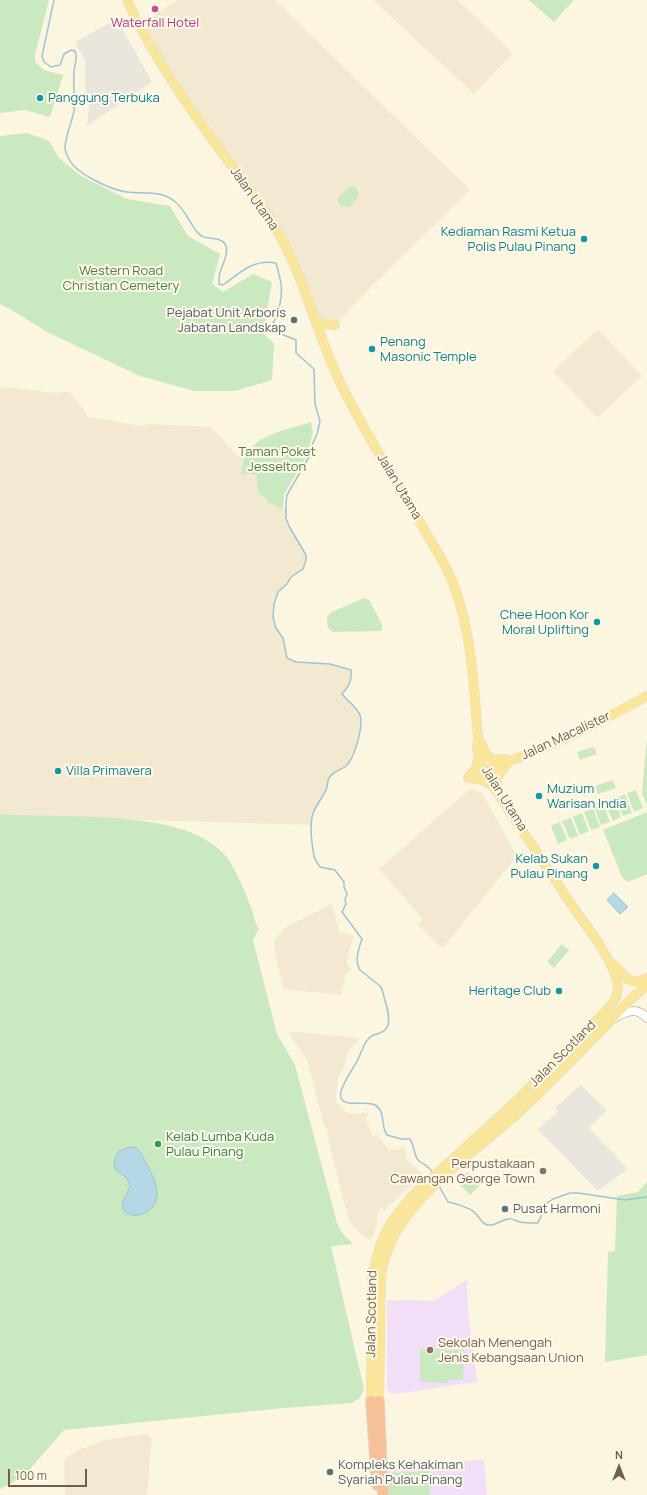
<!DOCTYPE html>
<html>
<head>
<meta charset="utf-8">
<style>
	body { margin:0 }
	#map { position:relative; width:647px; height:1495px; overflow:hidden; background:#fcf6e1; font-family:Manrope,sans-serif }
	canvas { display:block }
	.north { position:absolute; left:599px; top:1447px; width:40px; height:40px; -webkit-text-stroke:3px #fff9e7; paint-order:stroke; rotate:0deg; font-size:11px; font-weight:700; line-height:16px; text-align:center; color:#725e48 }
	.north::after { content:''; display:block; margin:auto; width:14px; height:18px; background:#725e48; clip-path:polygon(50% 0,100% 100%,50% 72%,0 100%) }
	.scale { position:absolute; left:8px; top:1469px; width:79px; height:18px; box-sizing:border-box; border:2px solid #725e48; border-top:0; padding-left:5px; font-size:12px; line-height:14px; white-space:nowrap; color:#725e48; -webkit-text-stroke:3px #fff9e7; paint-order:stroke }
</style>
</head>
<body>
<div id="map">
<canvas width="647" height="1495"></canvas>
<div class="north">N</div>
<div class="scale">100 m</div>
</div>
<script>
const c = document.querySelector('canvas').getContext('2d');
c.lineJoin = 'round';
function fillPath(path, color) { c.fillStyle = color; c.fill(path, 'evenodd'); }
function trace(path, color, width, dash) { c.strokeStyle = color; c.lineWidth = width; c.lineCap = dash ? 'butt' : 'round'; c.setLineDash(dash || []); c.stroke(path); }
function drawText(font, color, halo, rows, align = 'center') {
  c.font = font + ' Manrope,sans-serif'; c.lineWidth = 4; c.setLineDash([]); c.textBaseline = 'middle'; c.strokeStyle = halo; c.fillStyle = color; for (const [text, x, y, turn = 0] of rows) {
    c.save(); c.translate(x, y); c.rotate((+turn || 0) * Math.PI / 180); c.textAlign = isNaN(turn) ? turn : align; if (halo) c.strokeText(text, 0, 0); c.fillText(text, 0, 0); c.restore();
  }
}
fillPath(new Path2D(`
	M177 0H275L470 190 371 287 335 325 321 323 287 248 139 26Z
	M373 0H458L513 53 474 94Z
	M598 329 642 376 597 418 553 371Z
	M6 387 56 393 69 391 89 417 141 426 149 424 211 427 236 454 245 457 244 459 256 474 258 493 266 499 268 502 287 510 286 518 289 526 306 555V560L303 569 291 577 287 584 278 592 274 604 273 617 276 628 283 638 287 658 296 662 330 664 351 670V678L348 687 342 694 346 700 360 714 361 724 359 736 348 764 344 768 335 771 329 779 327 787 324 794 314 810 312 818V825L142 820 0 814V388Z
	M470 789 476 790 482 793 517 856 442 949 418 925 423 919 379 869Z
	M332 904 339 931 354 936 347 958V963L351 970 346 974 341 995 283 989 274 948 275 940 284 928Z
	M287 1031 360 1038 354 1044 347 1055 344 1067 338 1078 336 1099 337 1104H340L341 1108 349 1113 355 1114 371 1112 366 1117 372 1136 377 1135 389 1150H397L403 1146 406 1150 405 1154 407 1160 424 1175 384 1210 380 1208 373 1237 368 1239 361 1234 353 1227 348 1218 327 1135 328 1130 324 1125 307 1060Z
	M147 1434 152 1439 147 1495H65L64 1459 81 1449 105 1440Z`), '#f3e9d0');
fillPath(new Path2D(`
	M117 19 152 82 87 126 89 106 85 86V60L75 42Z
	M581 1085 607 1110 589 1128 628 1169 598 1191 538 1130 558 1111 555 1108Z`), '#eae5dd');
fillPath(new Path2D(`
	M467 1280 468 1309 477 1382 396 1394 389 1393 387 1388V1300L434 1301Z
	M484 1460 487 1495H388L387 1465Z`), '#f3def8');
fillPath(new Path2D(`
	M0 0H49L35 55V62L44 70 63 75 50 117 25 110 0 113Z
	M529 0H574L554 22Z
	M27 133 49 141 59 158 81 176 127 199 170 206 188 236 220 254 212 284 223 292 253 274 272 282 263 334 274 343 272 380 235 391H194L140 376 49 333 10 309 0 304V136Z
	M351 186 355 187 358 191V197L349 207 342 206 338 203V198Z
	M311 422 313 432 307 456 284 494 283 509 268 502 266 499 258 493 256 474H241C244 435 281 432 311 422Z
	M364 598 369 600 382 624V629L381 631 333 632 330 630 327 625V618L329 615 332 612Z
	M647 738V806L642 793Z
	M594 747 597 754 580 760 577 752Z
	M613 780 616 788 598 794 595 786Z
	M636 790 643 808 634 812 627 793Z
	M625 794 632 813 623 816 616 798Z
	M614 799 621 817 613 821 605 802Z
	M603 803 610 822 601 825 594 807Z
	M593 808 600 827 591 830 584 812Z
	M647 812V874L628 882 622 877 603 830Z
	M582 813 589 831 580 835 573 817Z
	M0 814C23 815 47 816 70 816 115 818 193 818 225 855 235 867 245 892 251 907 254 915 254 922 259 929L253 940 277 1034 295 1065 337 1223 343 1234 353 1244 331 1246 364 1389 360 1398 352 1403 284 1408 64 1430 23 1477 0 1489Z
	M571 818 578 836 570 839 562 821Z
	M560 822 567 840 558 844 551 826Z
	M562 944 569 950 554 968 547 962Z
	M467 1172 480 1185 470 1195 457 1182Z
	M647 1182V1355L605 1362 608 1252 615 1251 617 1196 638 1192Z
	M420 1349 464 1350 463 1380H448V1383L420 1382Z
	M429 1471 430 1495H388L387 1473Z`), '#cae9c0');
const water = new Path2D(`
	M614 893 628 907 620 914 607 900Z
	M129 1147 137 1148C145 1159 159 1184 157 1197 155 1213 131 1223 122 1208L123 1201 130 1187 127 1178 115 1169 114 1161 118 1152Z`);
fillPath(water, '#b6d7e5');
trace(water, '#9dc4d6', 1);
trace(new Path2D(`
	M54 0 42 56 44 62 51 67 60 65 64 54 71 50 75 51C78 57 75 64 74 71 73 85 75 98 74 111 72 122 64 140 65 149 66 154 70 162 73 165 84 177 112 190 127 192 143 194 161 190 174 201 185 209 189 222 197 232 204 241 214 236 222 241 232 247 223 264 220 272 219 276 219 280 219 284L223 285C241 272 253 259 276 263 278 270 280 277 281 284 283 298 278 318 269 329L296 340V353L314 369 315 404 320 421 317 434 313 443 309 457 287 495 286 503V518L289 526 306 555V560L303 569 291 577 287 584 278 592 274 604 273 617 276 628 283 638 287 658 296 662 330 664 351 670C352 681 349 686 342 694 347 701 357 707 360 715 364 726 354 759 346 766 340 771 334 770 329 778 327 782 328 786 326 790 323 797 317 804 314 811 309 822 312 845 314 856 315 860 318 864 320 867L335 870 344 882V887L347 894 345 900 346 904 342 912 362 939C359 948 354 961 360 970L380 986 382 989C384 1000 391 1014 388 1025 385 1035 375 1032 369 1038 364 1043 362 1051 359 1057 356 1065 337 1090 341 1098 346 1108 366 1100 375 1105 386 1111 380 1125 387 1135L401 1139H410C415 1146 413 1155 419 1161 424 1165 429 1166 432 1172
	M439 1186 448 1202C454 1203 470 1208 474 1212 478 1215 480 1221 485 1224 494 1228 500 1220 508 1219 513 1218 515 1221 520 1222 526 1223 532 1223 538 1223L547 1203 553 1199 570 1193H578L625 1200 647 1197`), '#9dc4d6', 1.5);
const secondary = new Path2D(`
	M614 1018C627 1012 635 1006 647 1018`);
const primary = new Path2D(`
	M127 0C154 60 192 112 231 165 244 183 258 200 270 219 302 268 314 327 339 380 363 431 395 479 423 528 435 548 448 568 456 591 472 637 474 689 478 738L477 750 483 771 571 904 596 939 609 961 616 977 618 986 616 998 609 1008 512 1105 411 1197 391 1222 381 1243 372 1274 371 1401
	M315 320 324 324 335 325
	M480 741C487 756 487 762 506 759
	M483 771C541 751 594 726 647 696
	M468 778 479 779 492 785
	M468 778 476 768 479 756
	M496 790 497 777 508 763
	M613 964C626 975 628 988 647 978
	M379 1401 381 1276C390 1205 471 1157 519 1112 558 1076 594 1038 631 999L647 985`);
const highway = new Path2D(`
	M371 1401 377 1485
	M379 1401 383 1495`);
trace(secondary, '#d2c1a8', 10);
trace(primary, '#e0dcd7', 10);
trace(highway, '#e0dcd7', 12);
trace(secondary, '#fff', 8);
trace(primary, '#fae69a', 9);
trace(highway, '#f6c098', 10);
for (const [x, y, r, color] of [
	[155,9,4,"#d1479c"],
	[40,98,4,"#0f9aa8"],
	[584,239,4,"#0f9aa8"],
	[294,320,4,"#5c6f8a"],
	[372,349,4,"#0f9aa8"],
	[597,622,4,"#0f9aa8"],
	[58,771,4,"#0f9aa8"],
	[539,796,4,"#0f9aa8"],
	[596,866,4,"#0f9aa8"],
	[559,991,4,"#0f9aa8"],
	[158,1144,4,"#2e9e5b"],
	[543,1171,4,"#8d6e63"],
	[505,1209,4,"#5c6f8a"],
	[430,1350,4,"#8d6e63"],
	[330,1472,4,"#5c6f8a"]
]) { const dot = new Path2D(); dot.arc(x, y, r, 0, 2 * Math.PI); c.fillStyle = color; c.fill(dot); trace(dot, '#fff9e7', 1.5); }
drawText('13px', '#b23c85', '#fff9e7', [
	["Waterfall Hotel",155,23]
]);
drawText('13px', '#0d838f', '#fff9e7', [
	["Panggung Terbuka",48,98],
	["Kediaman Rasmi Ketua",576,232,"right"],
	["Polis Pulau Pinang",576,247,"right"],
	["Penang",380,342],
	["Masonic Temple",380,357],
	["Chee Hoon Kor",589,615,"right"],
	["Moral Uplifting",589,630,"right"],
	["Villa Primavera",66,771],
	["Muzium",547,789],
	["Warisan India",547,804],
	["Kelab Sukan",588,859,"right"],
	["Pulau Pinang",588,874,"right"],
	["Heritage Club",551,991,"right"]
], 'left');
drawText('13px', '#725e48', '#fff9e7', [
	["Jalan Utama",254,199,55],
	["Jalan Utama",399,487,59],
	["Jalan Macalister",566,736,-25],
	["Jalan Utama",504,799,58],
	["Jalan Scotland",563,1054,-45],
	["Jalan Scotland",372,1314,-89]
]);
drawText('13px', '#4b7e43', '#fff9e7', [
	["Western Road",121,271],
	["Christian Cemetery",121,286],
	["Taman Poket",277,452],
	["Jesselton",277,467]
]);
drawText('13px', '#4e5e75', '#fff9e7', [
	["Pejabat Unit Arboris",286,313,"right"],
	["Jabatan Landskap",286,328,"right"],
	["Pusat Harmoni",513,1209],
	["Kompleks Kehakiman",338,1465],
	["Syariah Pulau Pinang",338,1480]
], 'left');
drawText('13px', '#27864d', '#fff9e7', [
	["Kelab Lumba Kuda",166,1137],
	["Pulau Pinang",166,1152]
], 'left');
drawText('13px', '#785e54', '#fff9e7', [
	["Perpustakaan",535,1164],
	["Cawangan George Town",535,1179],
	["Sekolah Menengah",438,1343,"left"],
	["Jenis Kebangsaan Union",438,1358,"left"]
], 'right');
</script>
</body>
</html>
